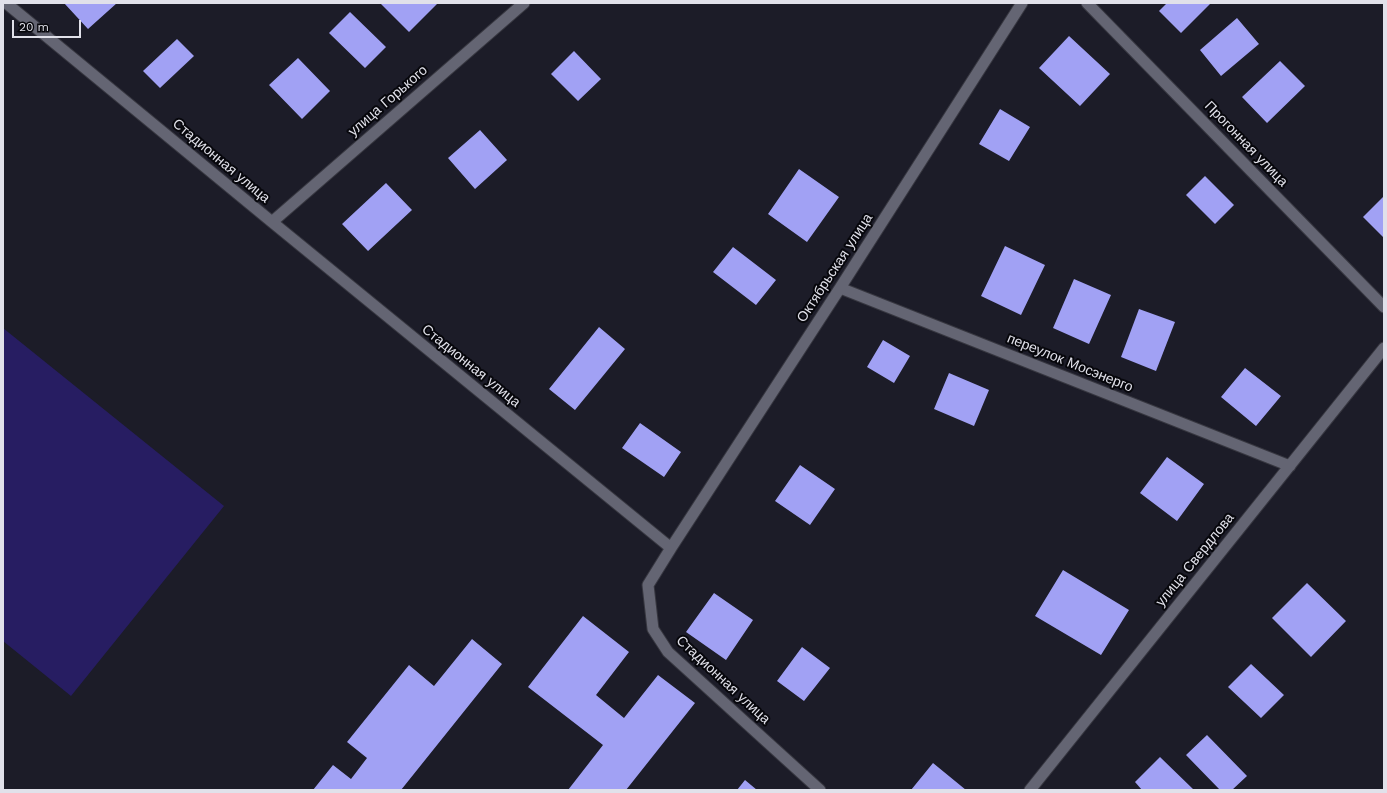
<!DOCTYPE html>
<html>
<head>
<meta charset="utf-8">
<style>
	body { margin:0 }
	#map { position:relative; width:1387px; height:793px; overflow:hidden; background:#1c1c28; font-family:"Work Sans",sans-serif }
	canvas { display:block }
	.frame { position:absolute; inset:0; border:4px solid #e1e1ea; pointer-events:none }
	.scale { position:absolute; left:12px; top:20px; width:69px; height:18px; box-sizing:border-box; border:2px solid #e1e1ea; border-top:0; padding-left:5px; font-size:12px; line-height:14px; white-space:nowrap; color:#e1e1ea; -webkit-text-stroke:3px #07070c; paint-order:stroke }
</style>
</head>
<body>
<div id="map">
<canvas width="1387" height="793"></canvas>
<div class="frame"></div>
<div class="scale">20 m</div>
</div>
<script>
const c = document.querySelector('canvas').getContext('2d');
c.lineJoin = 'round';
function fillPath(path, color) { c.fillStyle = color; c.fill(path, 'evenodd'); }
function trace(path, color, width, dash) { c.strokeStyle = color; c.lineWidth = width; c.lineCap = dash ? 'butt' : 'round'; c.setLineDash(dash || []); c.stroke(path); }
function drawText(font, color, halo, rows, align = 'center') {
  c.font = font + ' "Work Sans",sans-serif'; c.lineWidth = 4; c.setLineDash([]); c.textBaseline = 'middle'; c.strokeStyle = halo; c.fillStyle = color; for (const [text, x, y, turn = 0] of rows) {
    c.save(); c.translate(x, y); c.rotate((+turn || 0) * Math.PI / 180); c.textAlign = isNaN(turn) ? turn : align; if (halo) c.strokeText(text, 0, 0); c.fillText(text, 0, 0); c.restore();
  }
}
fillPath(new Path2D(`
	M3 328 224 506 71 696 3 641Z`), '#271d62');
fillPath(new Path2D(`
	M64 3H117L88 29Z
	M380 3H438L409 32Z
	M1167 3H1211L1181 33 1159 11Z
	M350 12 386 47 365 68 329 33Z
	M1237 18 1259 44 1221 76 1200 50Z
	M1069 36 1110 74 1080 106 1039 68Z
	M177 39 194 56 160 88 143 71Z
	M574 51 601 79 578 101 551 74Z
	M298 58 330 91 302 119 269 85Z
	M1280 61 1305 86 1267 123 1242 97Z
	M1000 109 1030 127 1009 161 979 144Z
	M480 130 507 160 475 189 448 158Z
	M799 169 839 197 807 242 768 214Z
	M1205 176 1234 205 1215 224 1186 195Z
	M386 183 412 210 368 251 342 224Z
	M1384 196V238L1363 217Z
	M1005 246 1045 265 1021 315 981 296Z
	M733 247 776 280 756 305 713 272Z
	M1074 279 1111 295 1089 344 1053 328Z
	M1139 309 1175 322 1156 371 1121 357Z
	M599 327 625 349 575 410 549 389Z
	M883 340 910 356 894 383 867 367Z
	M1245 368 1281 396 1256 426 1221 397Z
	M949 373 989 390 974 426 934 409Z
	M640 423 681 452 664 477 622 448Z
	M1167 457 1204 484 1177 521 1140 493Z
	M800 465 835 489 810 525 775 501Z
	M1063 570 1129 610 1101 655 1035 616Z
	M1307 583 1346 621 1311 657 1272 618Z
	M714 593 753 620 726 660 686 632Z
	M583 616 629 652 596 695 624 718 658 675 695 703 626 790H568L603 745 528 687Z
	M472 639 502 664 401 790H313L333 765 351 779 367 758 347 742 409 665 434 686Z
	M802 647 830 668 804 701 777 681Z
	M1251 664 1284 695 1261 718 1228 687Z
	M1207 735 1247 776 1232 790H1220L1186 755Z
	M1160 757 1194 790H1142L1135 782Z
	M933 763 966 790H911Z
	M745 780 757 790H737Z`), '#a1a1f4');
const minor = new Path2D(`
	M6 3 272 222 671 548 648 585 653 629 668 652 820 790
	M1087 3 1384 307
	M272 222 524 3
	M840 288 1290 466
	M671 548 840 288 1022 3
	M1030 790 1384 348`);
trace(minor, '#373740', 13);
trace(minor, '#646573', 11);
drawText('14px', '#e1e1ea', '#07070c', [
	["улица Горького",388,101,-41],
	["Прогонная улица",1246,144,46],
	["Стадионная улица",221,161,40],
	["Октябрьская улица",835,268,-57],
	["переулок Мосэнерго",1070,363,22],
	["Стадионная улица",471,366,39],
	["улица Свердлова",1195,560,-51],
	["Стадионная улица",723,680,43]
]);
</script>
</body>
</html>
